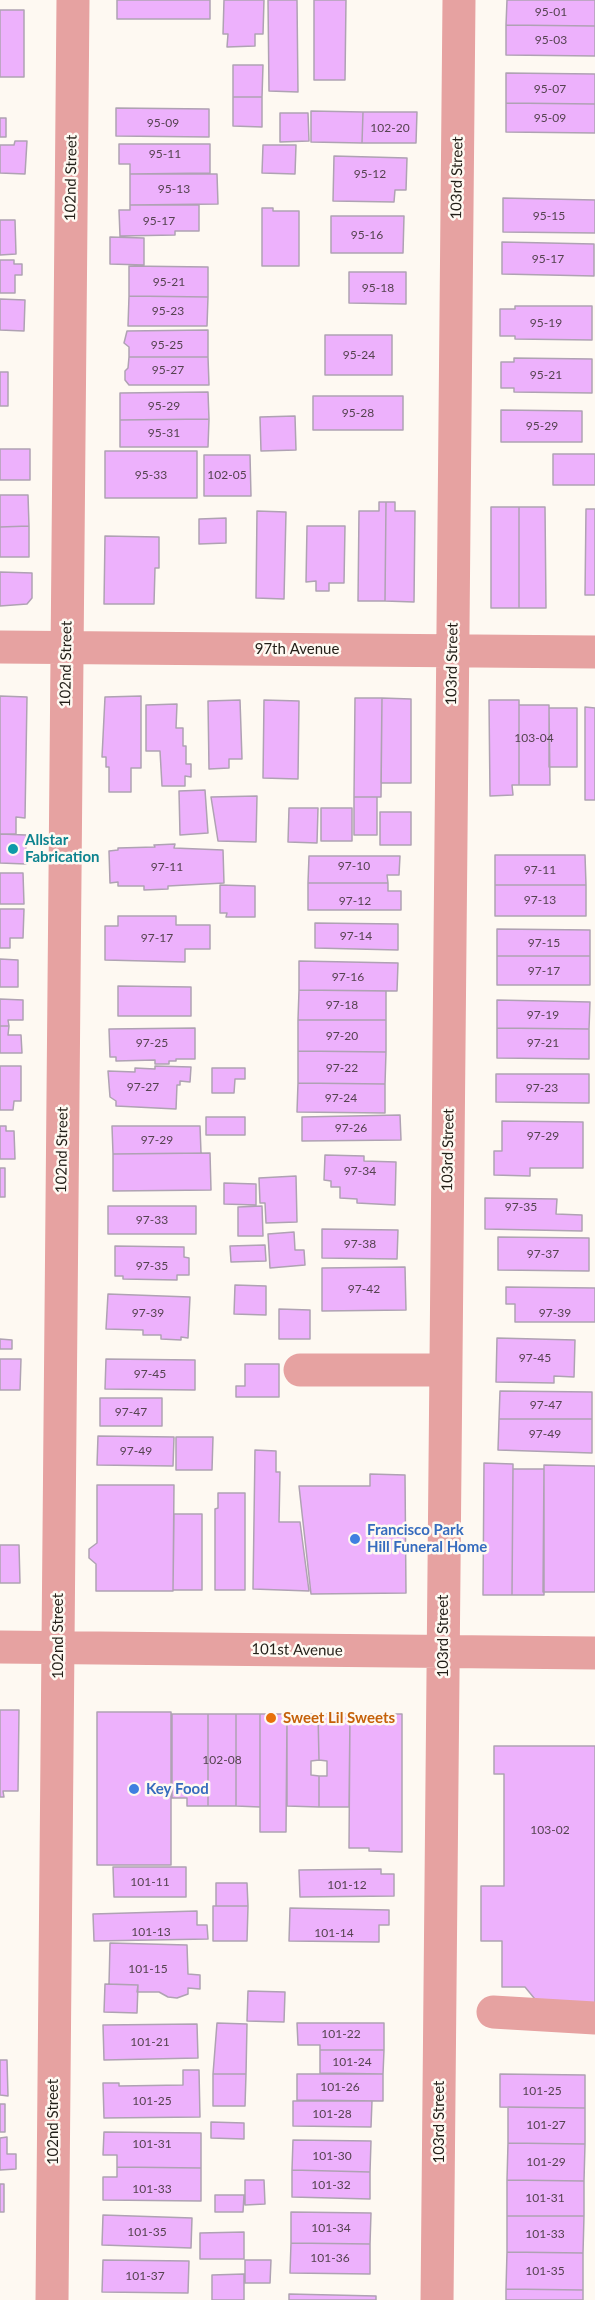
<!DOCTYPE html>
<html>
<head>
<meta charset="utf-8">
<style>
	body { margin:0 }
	canvas { display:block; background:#fef9f2 }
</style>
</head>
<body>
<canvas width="595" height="2300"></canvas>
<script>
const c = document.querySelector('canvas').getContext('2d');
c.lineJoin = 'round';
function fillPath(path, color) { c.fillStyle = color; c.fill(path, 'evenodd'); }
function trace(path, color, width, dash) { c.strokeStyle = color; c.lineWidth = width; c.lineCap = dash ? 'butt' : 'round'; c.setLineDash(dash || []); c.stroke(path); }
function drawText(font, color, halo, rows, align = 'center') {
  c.font = font + ' Lato,sans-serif'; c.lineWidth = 5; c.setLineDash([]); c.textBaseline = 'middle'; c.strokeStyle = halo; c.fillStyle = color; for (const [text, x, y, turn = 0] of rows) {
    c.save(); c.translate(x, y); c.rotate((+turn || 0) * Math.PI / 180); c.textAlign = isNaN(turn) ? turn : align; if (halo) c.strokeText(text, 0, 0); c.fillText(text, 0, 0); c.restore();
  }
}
const building = new Path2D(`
	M117 0H210V19H117Z
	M224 0H264L263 34H255V46L227 47 228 34H223Z
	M268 0H297L298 92 269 91Z
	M314 0H346L345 80H314Z
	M507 0H595V26L506 25Z
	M0 10H24V77H0Z
	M506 25 595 26V56L506 55Z
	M233 65H263L262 97H233Z
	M506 73 595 74V104L506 103Z
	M233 97H262V127L233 126Z
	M506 103 595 104V133L506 132Z
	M116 108 209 109V137L116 136Z
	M311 111 363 112 362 143 311 142Z
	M363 112H417L416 143H362Z
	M280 113H308L309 141 280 142Z
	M0 118H6V137H0Z
	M15 141H27L25 174 0 173V145H14Z
	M119 144H210V173L130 174V164H119Z
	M263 145H296L295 174 262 173Z
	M334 156 407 158 406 190H395L394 202 333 201Z
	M130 174H217L218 204 130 205Z
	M503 198 595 200V233L503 232Z
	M130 205H199V231H175V235L120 236 119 210H130Z
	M262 208H273V211H299V266H262Z
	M331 216H404L403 253H331Z
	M0 220H15L16 254 0 255Z
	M110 237 144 238V265L110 264Z
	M502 242 594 244V276L502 274Z
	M0 260H14V264H22V275H15V293H0Z
	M129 266 208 267V297L129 296Z
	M349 272H406V304L349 303Z
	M129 296 208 297 207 326H128Z
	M0 299 25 300 24 331 0 330Z
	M515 306H592V340L515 339V336H500V309H515Z
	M208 330V357H129V347L124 343 127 331Z
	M325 335H392V375H325Z
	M129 357H208L209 385H129L125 380V371L128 368Z
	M514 358 592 359V393L514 392V388H501V362H514Z
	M0 372H8V406H0Z
	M208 392 209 419 120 420V393Z
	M313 396H403V430H313Z
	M501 410 582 411V442H501Z
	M295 416 296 450 261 451 260 417Z
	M209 419 208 447H120V420Z
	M0 449H30V480H0Z
	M105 451H197V498H105Z
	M553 454H595V485H553Z
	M204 455H250L251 496H204Z
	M0 495H28L29 526 0 527Z
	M379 502H386L385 601H358L359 511H379Z
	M386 502H395V511H415L414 602 385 601Z
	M491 507H519V608H491Z
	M519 507H545L546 608H519Z
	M586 509H595V595H585Z
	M257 511 286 512 284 599 256 598Z
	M226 518V543L199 544V519Z
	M29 526V557H0V527Z
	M307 526H345L344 583H329V591H316V581L306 582Z
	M105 536 159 537V568H155L154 604H104Z
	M0 572 32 573V598L27 604 0 606Z
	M0 696 27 697 25 818 16 817V834H0Z
	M141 696V768H131V792H109V767H106V757H102L105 697Z
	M355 698H382L381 797H354Z
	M382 698 411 699V783H381Z
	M240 700 242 759H229V768L209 769 208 701Z
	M264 700 299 701 298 779 263 778Z
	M489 700H519V785H512L513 795 490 796Z
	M177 704 176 728H183V746H186V764H191V777L185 776V786H162L160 751H146V705Z
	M519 705H549L550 785H519Z
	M585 707 595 708V800H585Z
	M549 708H577V767H549Z
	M205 790 208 833 180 835 179 791Z
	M257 796 256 842 218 841 211 797Z
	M354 797H377V835H354Z
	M289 808H318L317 843 288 842Z
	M321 808H352V841H321Z
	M380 812H411V845H380Z
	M0 834 26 835V864L0 863Z
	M175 844 174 848 223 850 224 883 168 886V889L144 890V886H118V882L110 883 109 851 118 850V848L155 847 154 845Z
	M495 855H585L586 885H495Z
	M309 856H400L399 875H387L388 883H308Z
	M0 873H23L24 904H0Z
	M308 883H388V891H401V910H308Z
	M220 885 255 886V917H226L227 913H220Z
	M495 885H586V916H495Z
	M0 909H24L23 938H10V948H0Z
	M118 916H176V925H210V949H185V962L105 960V926H118Z
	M315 923 398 924V950L315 948Z
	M497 929 590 930V956H497Z
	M497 956H590V985H497Z
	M0 959 18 960V987H0Z
	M299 961 398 963 397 991 299 990Z
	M118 986 191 987V1016H118Z
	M299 990 386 991V1020H298Z
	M0 999 23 1000V1020H8L9 1026H0Z
	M497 1000 590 1002 589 1029 497 1028Z
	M298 1020H386V1052L298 1051Z
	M0 1026H9L8 1035H21L22 1053H0Z
	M195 1028V1059H176V1061H169V1064H155V1060L116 1061V1057H110L109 1029Z
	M497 1028 589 1029V1059L497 1058Z
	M298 1051 386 1052 385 1084 298 1083Z
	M0 1066H21V1101H14L13 1110H0Z
	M155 1066 191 1067 190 1082 180 1081V1085H177L176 1109 116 1106V1101L110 1097 108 1071 135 1072V1068L155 1069Z
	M212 1068H245V1079H235L234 1093H212Z
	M496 1074H589V1103L496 1102Z
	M298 1083 385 1084V1113L297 1112Z
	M400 1115 401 1140 302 1141V1117Z
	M206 1117H245V1135H206Z
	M502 1121 583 1122V1168H530V1176L494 1175V1151H502Z
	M0 1126H6V1131H14L15 1159H0Z
	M112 1126H200L201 1153 113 1154Z
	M210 1153 211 1190 113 1191V1154Z
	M325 1155 364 1156V1161L396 1162 395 1205 357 1203V1199L340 1198V1187H331V1181L324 1180Z
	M0 1168H5V1197H0Z
	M296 1176 297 1222 266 1223 265 1203H260L259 1178Z
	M224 1183 256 1184V1205L224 1204Z
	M485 1198 557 1199 556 1214 582 1215V1231L485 1229Z
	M108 1206H196V1234H108Z
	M262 1206 263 1236H238V1207Z
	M322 1229 398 1230 397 1259 322 1258Z
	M294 1232 295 1250H304L305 1265 270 1268 268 1234Z
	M498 1237 589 1238V1271L498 1270Z
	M265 1245 266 1261 231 1262 230 1246Z
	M115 1246 184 1247V1257L189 1258V1275H177V1280L123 1279V1276H115Z
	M405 1267 406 1310 322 1311V1268Z
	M235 1285 266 1286V1315L234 1314Z
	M506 1287 595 1288V1322H515V1304H506Z
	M108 1294 190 1297 188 1338 181 1337V1340L161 1339V1335H143V1330L106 1329Z
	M279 1309 310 1310V1339H279Z
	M497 1338 575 1340 574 1377 554 1376V1383L496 1382Z
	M0 1339 12 1340V1349H0Z
	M0 1359H21L20 1390H0Z
	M106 1359 195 1360V1390L105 1389Z
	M245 1364H279V1397H236V1386H245Z
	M500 1391 592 1392V1419H499Z
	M100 1398H162V1426H100Z
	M499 1419H592V1453L498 1450Z
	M98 1436 174 1437 173 1466 97 1465Z
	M176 1437H213L212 1470H176Z
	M255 1450 276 1451V1472H280L279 1522H300L309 1591 253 1589Z
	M484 1463 513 1464 512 1595H483Z
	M544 1465 595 1466V1592H543Z
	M513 1469H544V1595H512Z
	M370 1474 405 1475 406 1593 311 1594 299 1486H370Z
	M97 1485H174L173 1591H96V1564L89 1558V1549L97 1543Z
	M218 1493H245V1590H215V1509L218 1508Z
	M174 1514H202V1590H173Z
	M0 1545H19L20 1583H0Z
	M0 1710H19L18 1791H3L4 1797H0Z
	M97 1712H171V1865H97Z
	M172 1714H208V1806H187V1798H172Z
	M208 1714H236V1806H208Z
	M236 1714H260V1807L236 1806Z
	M260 1714H287L286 1832H260Z
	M287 1714H318L319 1760 311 1761V1775L319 1776V1807L287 1806Z
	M318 1714H350L349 1807H319V1776H327V1761L319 1760Z
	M350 1714H402V1852L369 1851V1848H349Z
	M494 1746H595V2009L539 2004 525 1987H502V1941H481V1886H504V1774H494Z
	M113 1867H186V1897H114Z
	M381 1869V1874H394V1896L300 1897 299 1870Z
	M216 1883H247L248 1906H216Z
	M213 1906H248L247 1941H213Z
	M290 1908 389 1910V1925H379V1942L289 1941Z
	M197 1911V1925H207L208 1939 94 1941 93 1914Z
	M110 1943 187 1945 188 1974 200 1975V1989L188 1988V1994L177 1998 168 1997 159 1992H137L138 1985 109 1984Z
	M105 1984 138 1985 137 2013 104 2012Z
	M248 1991 285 1992 284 2022 247 2021Z
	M217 2023 247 2024 246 2074H213Z
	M297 2023H384V2050H320V2045H298Z
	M197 2024 198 2058 104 2060 103 2025Z
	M320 2050H384L383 2074 320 2073Z
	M0 2060H7L8 2096 0 2095Z
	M183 2070H199L200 2117 104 2118 103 2083H119V2086L183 2085Z
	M213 2074H246L245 2106H213Z
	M297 2074H383V2101L297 2100Z
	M500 2074 585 2075V2108L500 2107Z
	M293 2101H372L371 2127 293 2126Z
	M0 2104H5V2132H0Z
	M508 2107 585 2108V2144L508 2143Z
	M211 2122 244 2123V2139L211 2138Z
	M104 2132 201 2133V2168L117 2167V2155H103Z
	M7 2137V2154H16V2169L0 2170V2138Z
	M293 2140 371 2141 370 2172 292 2170Z
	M508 2143 585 2144 584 2181 507 2180Z
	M117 2167 201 2168V2201L103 2200V2177H117Z
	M292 2170 370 2172V2199L292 2197Z
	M245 2180H264L265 2204 245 2205Z
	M507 2180 584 2181V2216H507Z
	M0 2184H4V2212H0Z
	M215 2195H244L243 2212H215Z
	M291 2212 371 2213 370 2244 291 2243Z
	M103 2215 192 2218 191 2248 102 2245Z
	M507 2216H584L583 2253 507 2252Z
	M244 2232V2259H200V2233Z
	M291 2243 370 2244V2274L290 2273Z
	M507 2252 583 2253V2290L506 2289Z
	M103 2260 189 2261 188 2293 102 2292Z
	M245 2260H271L270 2283H245Z
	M244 2274V2300H212V2275Z
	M506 2289 583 2290V2300H506Z
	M289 2294 376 2296V2300H289Z`);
fillPath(building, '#edb1fc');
trace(building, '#afa2b3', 1.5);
trace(new Path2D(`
	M0 647 595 652
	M300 1370H445
	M0 1647 595 1653
	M493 2012 595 2018
	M52 2300 73 0
	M437 2300 459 0`), '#e6a2a1', 33);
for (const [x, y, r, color] of [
	[13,849,6,"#0f9aa8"],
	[355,1539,6,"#3f7fe0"],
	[271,1718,6,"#e8710a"],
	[134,1789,6,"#3f7fe0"]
]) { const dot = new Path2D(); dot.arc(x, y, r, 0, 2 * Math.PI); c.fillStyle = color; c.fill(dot); trace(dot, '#fef9f2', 2); }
drawText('12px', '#554350', null, [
	["95-01",551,12],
	["95-03",551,40],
	["95-07",550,89],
	["95-09",550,118],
	["95-09",163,123],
	["102-20",390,128],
	["95-11",165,154],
	["95-12",370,174],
	["95-13",174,189],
	["95-15",549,216],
	["95-17",159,221],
	["95-16",367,235],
	["95-17",548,259],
	["95-21",169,282],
	["95-18",378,288],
	["95-23",168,311],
	["95-19",546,323],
	["95-25",167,345],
	["95-24",359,355],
	["95-27",168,370],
	["95-21",546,375],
	["95-29",164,406],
	["95-28",358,413],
	["95-29",542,426],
	["95-31",164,433],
	["95-33",151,475],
	["102-05",227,475],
	["103-04",534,738],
	["97-10",354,866],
	["97-11",167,867],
	["97-11",540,870],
	["97-13",540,900],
	["97-12",355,901],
	["97-14",356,936],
	["97-17",157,938],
	["97-15",544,943],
	["97-17",544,971],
	["97-16",348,977],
	["97-18",342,1005],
	["97-19",543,1015],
	["97-20",342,1036],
	["97-25",152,1043],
	["97-21",543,1043],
	["97-22",342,1068],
	["97-27",143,1087],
	["97-23",542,1088],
	["97-24",341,1098],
	["97-26",351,1128],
	["97-29",543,1136],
	["97-29",157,1140],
	["97-34",360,1171],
	["97-35",521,1207],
	["97-33",152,1220],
	["97-38",360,1244],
	["97-37",543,1254],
	["97-35",152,1266],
	["97-42",364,1289],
	["97-39",148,1313],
	["97-39",555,1313],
	["97-45",535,1358],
	["97-45",150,1374],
	["97-47",546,1405],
	["97-47",131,1412],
	["97-49",545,1434],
	["97-49",136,1451],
	["102-08",222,1760],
	["103-02",550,1830],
	["101-11",150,1882],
	["101-12",347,1885],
	["101-13",151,1932],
	["101-14",334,1933],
	["101-15",148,1969],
	["101-22",341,2034],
	["101-21",150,2042],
	["101-24",352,2062],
	["101-26",340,2087],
	["101-25",542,2091],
	["101-25",152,2101],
	["101-28",332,2114],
	["101-27",546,2125],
	["101-31",152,2144],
	["101-30",332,2156],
	["101-29",546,2162],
	["101-32",331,2185],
	["101-33",152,2189],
	["101-31",545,2198],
	["101-34",331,2228],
	["101-35",147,2232],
	["101-33",545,2234],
	["101-36",330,2258],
	["101-35",545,2271],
	["101-37",145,2276]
]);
drawText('15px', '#221e17', '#fef9f2', [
	["102nd Street",71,178,-89],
	["103rd Street",457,178,-89],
	["97th Avenue",297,649],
	["102nd Street",66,664,-89],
	["103rd Street",452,664,-89],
	["102nd Street",62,1150,-89],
	["103rd Street",448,1150,-89],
	["102nd Street",58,1636,-90],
	["103rd Street",443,1636,-90],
	["101st Avenue",297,1650,1],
	["102nd Street",53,2122,-90],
	["103rd Street",439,2122,-90]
]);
drawText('bold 15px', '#0d838f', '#fef9f2', [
	["Allstar",25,840],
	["Fabrication",25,857]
], 'left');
drawText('bold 15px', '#366cbe', '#fef9f2', [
	["Francisco Park",367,1530],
	["Hill Funeral Home",367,1547],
	["Key Food",146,1789]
], 'left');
drawText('bold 15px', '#c56008', '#fef9f2', [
	["Sweet Lil Sweets",283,1718]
], 'left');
</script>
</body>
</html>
